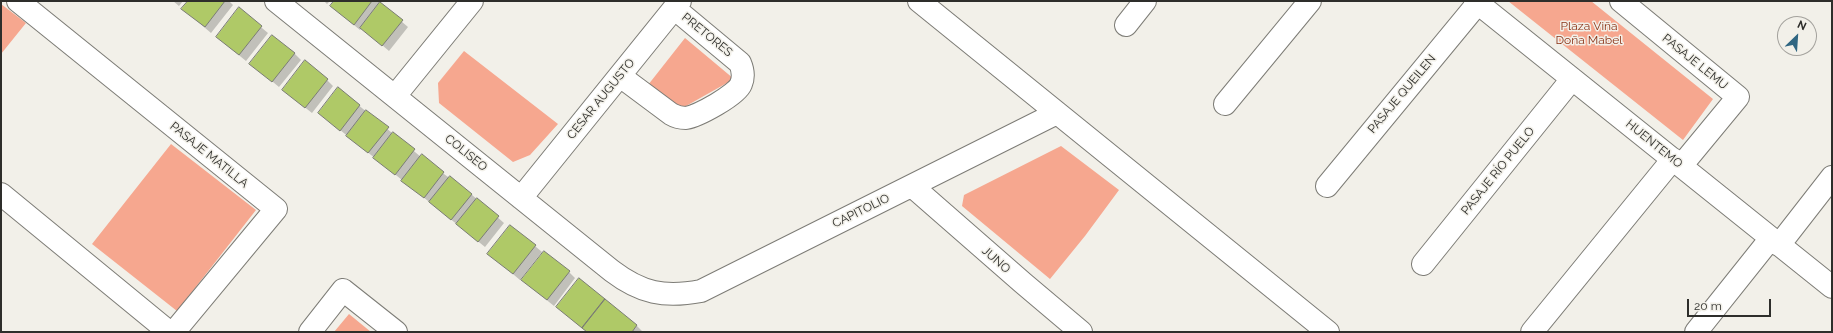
<!DOCTYPE html>
<html>
<head>
<meta charset="utf-8">
<style>
	body { margin:0 }
	#map { position:relative; width:1833px; height:333px; overflow:hidden; background:#f2f0e9; font-family:Raleway,sans-serif }
	canvas { display:block }
	.frame { position:absolute; inset:0; border:2px solid #2e2e2b; pointer-events:none }
	.north { position:absolute; left:1777px; top:16px; width:40px; height:40px; box-sizing:border-box; background:#f2f0e9; border:1px solid #a4a29d; border-radius:50%; rotate:25deg; font-size:11px; font-weight:700; line-height:16px; text-align:center; color:#2e2e2b }
	.north::after { content:''; display:block; margin:auto; width:14px; height:18px; background:#306682; clip-path:polygon(50% 0,100% 100%,50% 72%,0 100%) }
	.scale { position:absolute; left:1687px; top:299px; width:84px; height:18px; box-sizing:border-box; border:2px solid #2e2e2b; border-top:0; padding-left:5px; font-size:12px; line-height:14px; white-space:nowrap; color:#2e2e2b; -webkit-text-stroke:3px #f2f0e9; paint-order:stroke }
</style>
</head>
<body>
<div id="map">
<canvas width="1833" height="333"></canvas>
<div class="frame"></div>
<div class="north">N</div>
<div class="scale">20 m</div>
</div>
<script>
const c = document.querySelector('canvas').getContext('2d');
c.lineJoin = 'round';
function fillPath(path, color) { c.fillStyle = color; c.fill(path, 'evenodd'); }
function trace(path, color, width, dash) { c.strokeStyle = color; c.lineWidth = width; c.lineCap = dash ? 'butt' : 'round'; c.setLineDash(dash || []); c.stroke(path); }
function drawText(font, color, halo, rows, align = 'center') {
  c.font = font + ' Raleway,sans-serif'; c.lineWidth = 3; c.setLineDash([]); c.textBaseline = 'middle'; c.strokeStyle = halo; c.fillStyle = color; for (const [text, x, y, turn = 0] of rows) {
    c.save(); c.translate(x, y); c.rotate((+turn || 0) * Math.PI / 180); c.textAlign = isNaN(turn) ? turn : align; if (halo) c.strokeText(text, 0, 0); c.fillText(text, 0, 0); c.restore();
  }
}
fillPath(new Path2D(`
	M1508 1H1591L1713 99 1683 140Z
	M1 4 26 23 1 54Z
	M685 38 734 79 679 110 648 85Z
	M464 51 558 124 530 155 513 162 439 103 438 83Z
	M171 144 256 210 177 311 92 244Z
	M1061 146 1119 190 1085 236 1050 279 962 206 964 195Z
	M349 314 371 332H334Z`), '#f6a78f');
fillPath(new Path2D(`
	M173 1H183L179 6Z
	M189 1H229L233 5 211 33 183 9Z
	M324 1H330L327 4Z
	M336 1H381V4L408 27 389 51 362 28 360 30 338 12Z
	M239 9 268 33 246 61 224 43Z
	M294 53 301 60 279 87 250 63Z
	M327 80 333 86 312 113 283 90Z
	M339 89 421 157 471 194 504 223 485 247 319 113Z
	M535 246 542 252 520 280 489 254Z
	M569 272 575 278 554 306 522 280Z
	M579 280 637 326 643 332H587L564 313 557 307Z`), '#0003');
const building = new Path2D(`
	M188 1H225L205 27 181 9Z
	M334 1H372L354 25 330 6Z
	M380 2 403 20 382 46 360 28Z
	M239 7 262 26 239 55 216 37Z
	M272 35 295 53 272 82 249 64Z
	M305 60 328 79 305 108 282 90Z
	M338 87 360 105 340 131 318 113Z
	M366 110 389 127 368 153 346 136Z
	M393 132 415 149 395 175 373 158Z
	M422 154 444 172 424 198 401 181Z
	M450 176 472 194 451 220 429 202Z
	M477 198 499 216 478 242 456 224Z
	M510 225 536 245 513 274 487 254Z
	M544 251 570 271 547 300 521 280Z
	M579 278 605 299 582 328 556 307Z
	M605 299 637 325 632 332H587L582 328Z`);
fillPath(building, '#afc967');
trace(building, '#7a7c75', 1);
const street = new Path2D(`
	M18 1 276 209 174 332
	M276 1 612 271C641 293 664 298 701 291L1057 113
	M919 1 1328 332
	M1475 1 1832 287
	M1621 1 1738 97 1681 166
	M1126 25 1145 1
	M620 76 671 114C676 117 680 118 686 118 698 116 737 95 741 84 744 77 743 70 740 63L674 8
	M395 96 472 1
	M1225 104 1310 1
	M912 186 1023 283 1081 332
	M1327 186 1478 3
	M1 194 169 332
	M521 198 680 1
	M1779 245 1832 177
	M1423 264 1572 79
	M310 332 343 290 396 332
	M1532 332 1673 159
	M1696 332 1771 238`);
trace(street, '#7d7c76', 24);
trace(street, '#fff', 22);
drawText('12px', '#8a3216', '#f2f0e9', [
	["Plaza Viña",1589,26],
	["Doña Mabel",1589,40]
]);
drawText('12px', '#2e2e2b', '#f2f0e9', [
	["PRETORES",707,35,39],
	["PASAJE LEMU",1695,62,39],
	["PASAJE QUEILEN",1402,94,-50],
	["CESAR AUGUSTO",601,99,-51],
	["HUENTEMO",1654,144,39],
	["COLISEO",466,153,39],
	["PASAJE MATILLA",209,155,39],
	["PASAJE RÍO PUELO",1498,171,-51],
	["CAPITOLIO",861,211,-26],
	["JUNO",996,260,41]
]);
</script>
</body>
</html>
